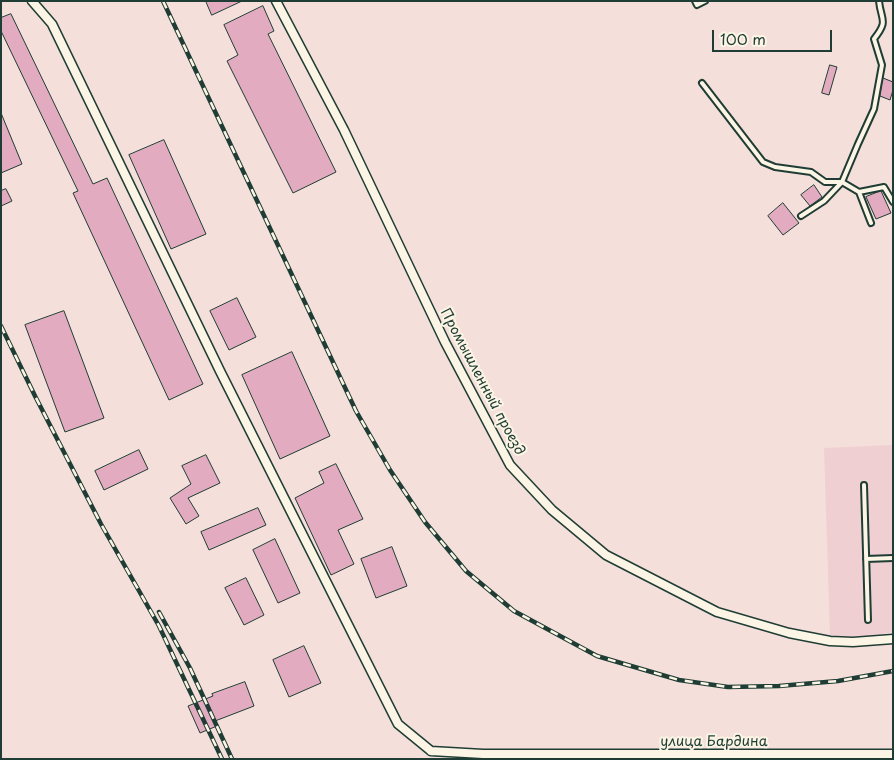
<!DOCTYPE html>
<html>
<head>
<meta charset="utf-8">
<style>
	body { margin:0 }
	#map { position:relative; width:894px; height:760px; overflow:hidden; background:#f4dfda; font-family:"Playpen Sans",sans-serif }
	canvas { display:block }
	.frame { position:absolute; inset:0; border:2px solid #1f3d34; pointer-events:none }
	.scale { position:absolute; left:712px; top:30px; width:120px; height:22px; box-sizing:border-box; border:2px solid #1f3d34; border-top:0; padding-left:6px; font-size:15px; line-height:18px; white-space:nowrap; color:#1f3d34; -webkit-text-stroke:4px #fcf5e5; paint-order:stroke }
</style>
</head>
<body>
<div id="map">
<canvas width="894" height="760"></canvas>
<div class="frame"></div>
<div class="scale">100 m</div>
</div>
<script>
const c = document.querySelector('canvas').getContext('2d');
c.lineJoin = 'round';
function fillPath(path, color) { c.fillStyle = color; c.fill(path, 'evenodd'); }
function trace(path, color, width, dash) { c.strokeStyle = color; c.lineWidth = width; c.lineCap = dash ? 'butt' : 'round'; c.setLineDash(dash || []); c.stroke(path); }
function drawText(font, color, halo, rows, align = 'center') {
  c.font = font + ' "Playpen Sans",sans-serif'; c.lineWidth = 4; c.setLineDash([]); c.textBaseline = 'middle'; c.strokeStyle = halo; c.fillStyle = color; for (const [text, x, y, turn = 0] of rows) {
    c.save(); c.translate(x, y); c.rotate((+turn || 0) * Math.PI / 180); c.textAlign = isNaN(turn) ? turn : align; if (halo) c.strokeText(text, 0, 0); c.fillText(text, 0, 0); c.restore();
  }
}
fillPath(new Path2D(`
	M893 445V632L862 637 830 635 824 448Z`), '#efcfd2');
const building = new Path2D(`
	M206 1H242L212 15Z
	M263 6 274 31 268 34 336 172 293 193 227 61 238 55 224 25Z
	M11 14 93 184 107 178 203 384 169 400 73 193 78 191 1 31V18Z
	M830 65 837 67 829 95 822 93Z
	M883 78 893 82V90L890 100 880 96Z
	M1 113 22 164 1 173Z
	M164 140 206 234 171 249 129 155Z
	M814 185 822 197 810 206 801 195Z
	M6 189 12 201 1 206V191Z
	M881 191 891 213 876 219 866 197Z
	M783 203 799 223 783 235 768 216Z
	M237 298 256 337 229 350 210 311Z
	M64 311 104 418 65 432 25 325Z
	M292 352 330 436 280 459 242 375Z
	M139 450 148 469 104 490 95 471Z
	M206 455 220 483 188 498 199 516 186 524 170 498 191 484 182 466Z
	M336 464 363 519 338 530 354 564 331 575 295 498 324 483 319 472Z
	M258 508 266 525 209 550 201 532Z
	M275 539 300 593 278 603 253 550Z
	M392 547 407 586 376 598 361 559Z
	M246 578 264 615 244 625 225 588Z
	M304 646 321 683 289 697 273 660Z
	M245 682 254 706 215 721 217 726 200 733 188 706 213 696 212 694Z`);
fillPath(building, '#e2abbf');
trace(building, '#1f3d34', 1);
const service = new Path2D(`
	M695 1 697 5 705 1
	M702 83 763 162 775 167 811 172 825 182H842
	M859 192 884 187 893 202
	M801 216 824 201 842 182
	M871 223 859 192 842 182 858 144 874 109 882 65 874 39C889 20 881 21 879 1
	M864 485 868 620
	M866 559 893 558`);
const minor = new Path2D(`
	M32 1 52 24 220 371 398 724 431 751
	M276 1 344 130 445 342 510 465 552 510 606 555 717 612 789 633 830 641 853 642 893 639
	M431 751 483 754H893`);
trace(service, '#1f3d34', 8);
trace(minor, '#1f3d34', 11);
trace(service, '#fcf5e5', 4);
trace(minor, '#fcf5e5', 8);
const rail = new Path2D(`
	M163 1 356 411 390 470 425 522 466 571 514 611 597 656 679 680 728 687 779 686 838 681 893 671
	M1 326 35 396 101 524 159 626 222 759
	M159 612 190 668 232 759`);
trace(rail, '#1f3d34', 4.5);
trace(rail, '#fcf5e5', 2.5, [8]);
drawText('14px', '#1f3d34', '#fcf5e5', [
	["Промышленный проезд",482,382,62],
	["улица Бардина",714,742]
]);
</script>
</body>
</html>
